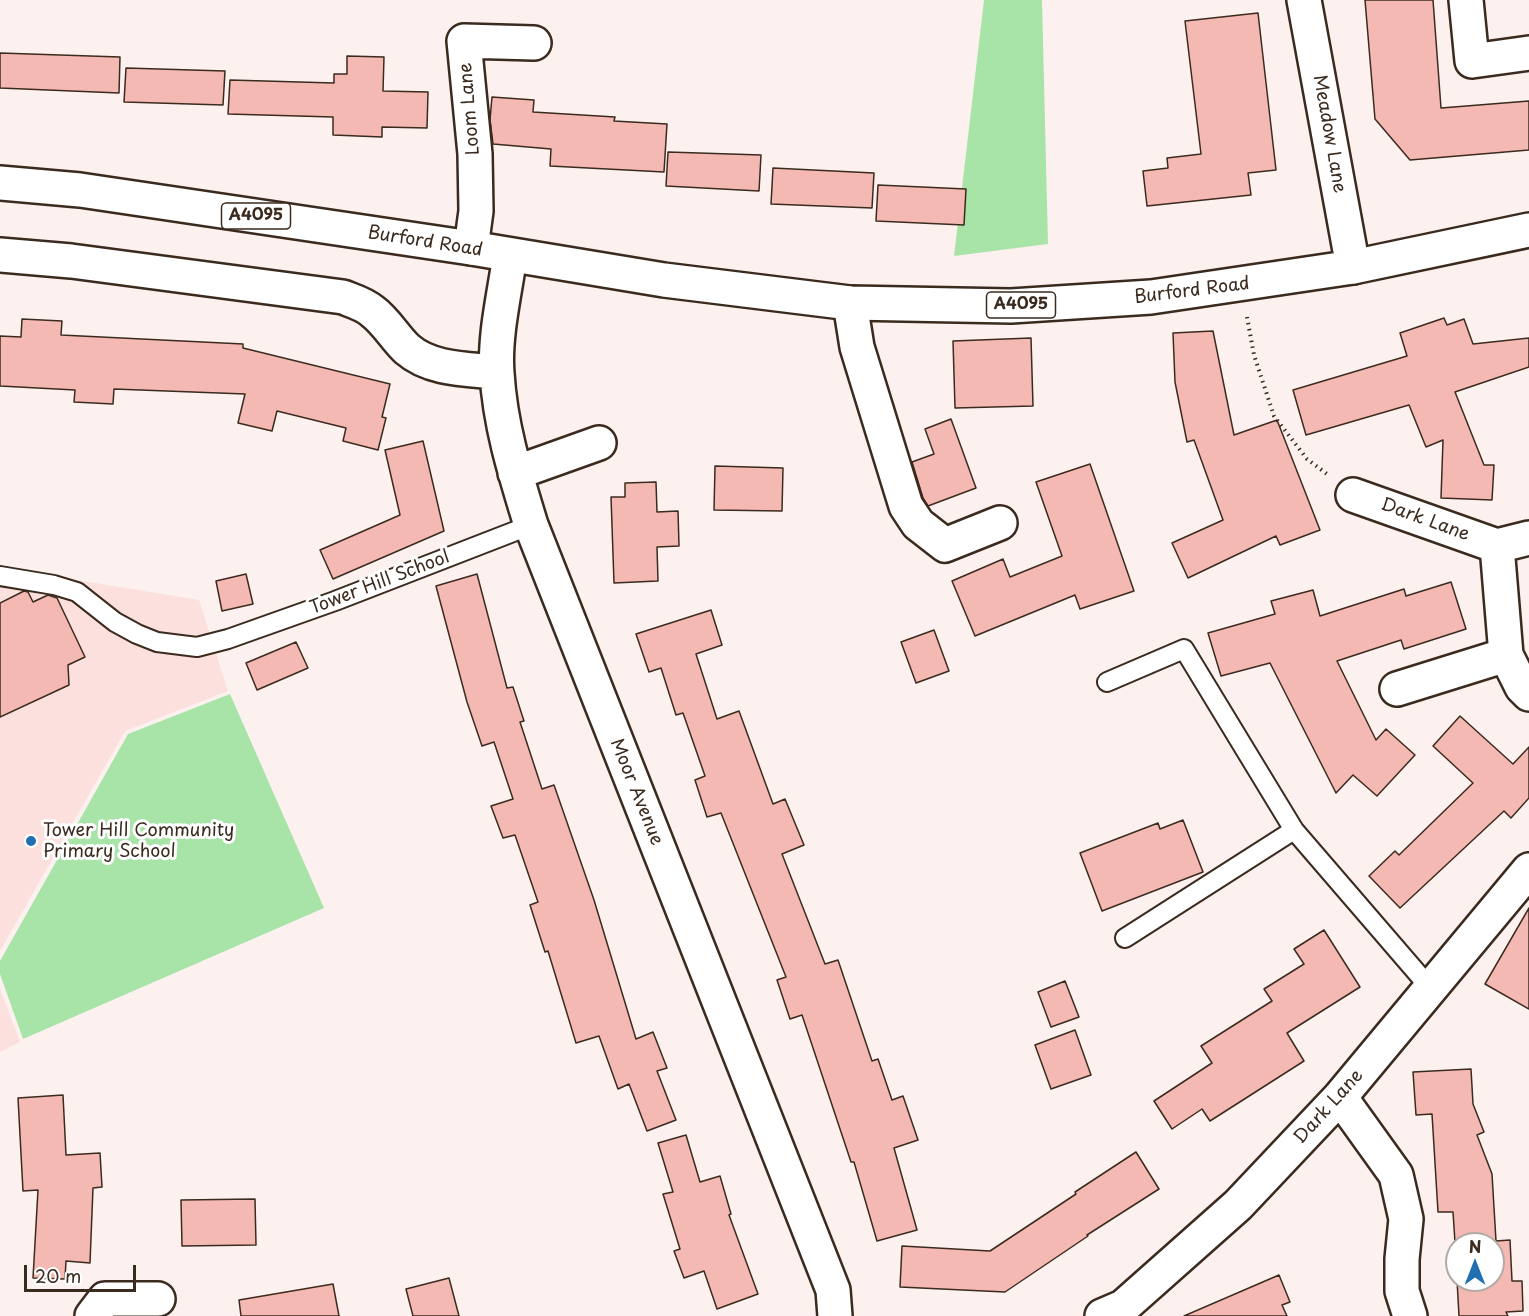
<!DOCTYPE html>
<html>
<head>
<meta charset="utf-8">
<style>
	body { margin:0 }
	#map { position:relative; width:1529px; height:1316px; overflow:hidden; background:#fdf1f0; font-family:"Playpen Sans",sans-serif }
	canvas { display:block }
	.north { position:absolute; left:1445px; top:1232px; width:60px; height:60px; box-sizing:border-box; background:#fff; border:2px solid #b1aaa5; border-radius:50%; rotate:0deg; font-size:16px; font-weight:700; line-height:24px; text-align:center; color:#3b2a1e }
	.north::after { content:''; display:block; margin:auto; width:21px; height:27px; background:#1f6fb2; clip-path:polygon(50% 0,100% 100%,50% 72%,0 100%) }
	.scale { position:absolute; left:24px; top:1265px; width:112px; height:27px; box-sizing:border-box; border:3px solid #3b2a1e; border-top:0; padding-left:8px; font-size:18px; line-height:21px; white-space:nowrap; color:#3b2a1e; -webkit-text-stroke:4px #fff; paint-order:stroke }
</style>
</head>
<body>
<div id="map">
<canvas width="1529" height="1316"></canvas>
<div class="north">N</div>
<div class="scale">20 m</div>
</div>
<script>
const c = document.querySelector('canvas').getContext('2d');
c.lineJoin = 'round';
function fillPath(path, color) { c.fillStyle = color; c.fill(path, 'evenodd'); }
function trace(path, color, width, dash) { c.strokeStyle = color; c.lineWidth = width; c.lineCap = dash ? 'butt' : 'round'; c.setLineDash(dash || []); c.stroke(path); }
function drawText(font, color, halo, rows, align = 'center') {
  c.font = font + ' "Playpen Sans",sans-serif'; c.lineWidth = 6; c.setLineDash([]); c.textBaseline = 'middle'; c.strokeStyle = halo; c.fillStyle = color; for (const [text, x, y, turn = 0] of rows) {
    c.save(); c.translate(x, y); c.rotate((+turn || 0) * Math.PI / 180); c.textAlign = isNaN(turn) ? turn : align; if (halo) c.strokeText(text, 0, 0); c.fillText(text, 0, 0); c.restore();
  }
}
fillPath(new Path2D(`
	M0 574 77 580 199 600 228 691 125 731 0 951Z
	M0 989 20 1042 0 1052Z`), '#fbe0de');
fillPath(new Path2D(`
	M984 0H1042L1048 244 954 256Z
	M230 694 324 908 23 1039 0 974V961L128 734Z`), '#a8e3a8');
const building = new Path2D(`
	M1365 0H1433L1441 108 1529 101V150L1410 160 1375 119Z
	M1258 13 1276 170 1248 173 1251 195 1147 206 1143 171 1168 168 1167 158 1201 154 1185 21Z
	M0 53 120 57 119 93 0 88Z
	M347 56 384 57 383 91 428 92 427 128 382 127V137L333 135V117L228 114 230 80 334 83V74H347Z
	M126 68 225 71 223 105 124 102Z
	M492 97 534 100 533 112 615 117 614 121 667 124 664 172 550 166 551 149 493 144 490 120Z
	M668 152 761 155 759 191 666 186Z
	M773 168 874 173 872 208 771 204Z
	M878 185 966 189 964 225 876 221Z
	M1444 318 1447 325 1464 319 1473 344 1529 338V367L1455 392 1484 465H1494L1492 500 1441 498 1443 440 1426 447 1409 405 1306 435 1293 390 1407 356 1400 333Z
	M22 319 62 321 61 335 243 344V348L390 384 382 417 386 418 378 450 343 441 346 428 277 411 272 431 238 423 245 394 114 389 113 404 74 402 75 390 0 386V336L21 337Z
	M1213 331 1234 435 1277 420 1320 530 1280 545 1276 536 1188 578 1172 543 1223 520 1194 440 1187 442 1175 382 1173 333Z
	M1031 338 1033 406 955 408 953 341Z
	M951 419 976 488 928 506 923 498 912 462 934 454 925 429Z
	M423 441 444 531 333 579 320 550 400 515 385 450Z
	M1090 464 1134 591 1080 609 1075 595 975 636 952 581 1003 559 1010 577 1062 556 1036 482Z
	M715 466 783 468 782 511 714 510Z
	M656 482 657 512 678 511 679 546 657 547 658 581 614 583 611 497H625V483Z
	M246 574 253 604 222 611 216 581Z
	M477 574 507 688 513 687 524 721 520 722 542 789 554 785 594 900 636 1039 653 1032 667 1068 657 1071 676 1120 647 1131 629 1084 618 1089 599 1036 576 1043 548 951 545 952 530 905 538 902 515 835 503 838 491 806 513 799 494 742 482 746 467 702 436 586Z
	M1451 582 1466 629 1404 649 1401 640 1337 661 1376 740 1386 729 1415 755 1377 796 1353 775 1336 793 1270 663 1221 676 1208 633 1275 614 1271 601 1313 590 1320 616 1404 589 1406 596Z
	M24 591 28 592 33 602 48 595 57 598 85 657 68 665 69 685 0 717V603Z
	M711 610 722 645 696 654 717 719 739 711 773 804 785 799 804 845 782 854 825 964 838 960 872 1061 878 1059 892 1100 903 1096 918 1140 894 1148 917 1230 877 1241 854 1162H851L802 1015 790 1019 777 980 786 977 721 813 707 817 695 780 705 776 683 713 676 715 661 668 649 672 636 634Z
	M934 630 949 671 916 683 901 642Z
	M296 642 308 668 257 690 246 663Z
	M1460 716 1513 764 1529 747V798L1511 818 1504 811 1400 908 1369 876 1395 851 1399 855 1473 783 1433 746Z
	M1183 820 1203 872 1102 911 1080 853 1158 823 1160 829Z
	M1529 908V1009L1485 984Z
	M1324 930 1360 987 1287 1033 1304 1061 1210 1121 1202 1109 1172 1129 1154 1101 1212 1063 1201 1046 1272 1001 1264 989 1304 964 1294 949Z
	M1065 981 1079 1017 1051 1027 1038 992Z
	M1075 1030 1091 1075 1051 1089 1035 1045Z
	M1471 1069 1473 1104 1484 1132 1477 1135 1492 1174 1496 1241 1510 1240 1512 1281H1522L1523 1311 1506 1312 1508 1316H1459L1457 1280H1493V1244H1457V1273L1453 1212H1438L1432 1114 1416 1115 1413 1072Z
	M63 1095 66 1155 100 1153 102 1187 93 1188 90 1263 66 1261 65 1279 33 1278 38 1190 23 1191 18 1098Z
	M686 1135 700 1182 720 1176 731 1214 729 1215 758 1294 717 1309 704 1271 684 1278 674 1251 680 1249 663 1194 673 1192 658 1143Z
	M1136 1152 1159 1189 1087 1235 1088 1236 1005 1292 900 1287 902 1246 990 1251 1076 1194 1075 1192Z
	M255 1199 256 1245 182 1246 181 1200Z
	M1279 1275 1290 1302 1282 1305 1287 1316H1184Z
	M449 1278 459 1316H413L406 1289Z
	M333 1284 339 1316H241L239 1300Z`);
fillPath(building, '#f5b9b3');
trace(building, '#3b2a1e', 1.5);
const lane = new Path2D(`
	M0 576 54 585 77 592 115 622 137 634 157 642 197 647 228 639 335 601 531 525
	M1107 682 1184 649 1294 830 1431 989
	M1125 938 1294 830`);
const street = new Path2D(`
	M1304 0 1353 267
	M1466 0 1472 61 1529 53
	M471 248 476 211 475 154 464 41 534 43
	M0 255 71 261 343 297C353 301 364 304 372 311 386 321 395 338 407 349 431 370 467 369 496 372
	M510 255C505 292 494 336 497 373 500 426 516 476 531 525L833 1290 835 1316
	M850 303 857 347 906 506 918 524 945 545 1000 523
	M515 473 599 443
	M1353 495 1497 546 1529 538
	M1497 546 1506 655 1522 687 1529 694
	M1397 689 1506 655
	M1340 1097 1396 1175 1406 1219 1402 1259V1291L1410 1316
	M92 1316 105 1299H158
	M1102 1316 1123 1307 1238 1205 1340 1097 1529 870`);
const primary = new Path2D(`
	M0 183 80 190 471 248 664 280 850 303 1011 306 1151 297 1353 267 1529 230`);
trace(lane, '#3b2a1e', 22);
trace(street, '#3b2a1e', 38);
trace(primary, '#3b2a1e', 38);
trace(new Path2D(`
	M1247 317 1254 355 1274 416 1307 459 1327 474`), '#3b2a1e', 4, [1.5, 4.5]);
trace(lane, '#fff', 18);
trace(street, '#fff', 33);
trace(primary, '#fff', 33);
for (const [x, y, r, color] of [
	[31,841,6,"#1f6fb2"]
]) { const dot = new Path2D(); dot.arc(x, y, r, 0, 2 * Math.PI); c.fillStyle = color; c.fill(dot); trace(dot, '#fff', 2); }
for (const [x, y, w] of [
	[256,216,69],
	[1021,305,69]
]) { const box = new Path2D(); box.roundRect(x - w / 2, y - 13, w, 26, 4.5); c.fillStyle = '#fff'; c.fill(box); trace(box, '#3b2a1e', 1.5); }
drawText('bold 16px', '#3b2a1e', null, [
	["A4095",256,216],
	["A4095",1021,305]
]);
drawText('18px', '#3b2a1e', '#fff', [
	["Loom Lane",470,109,-95],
	["Meadow Lane",1329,134,80],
	["Burford Road",425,242,9],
	["Burford Road",1192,291,-7],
	["Dark Lane",1425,520,20],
	["Tower Hill School",380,583,-21],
	["Moor Avenue",636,792,68],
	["Dark Lane",1329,1107,-48]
]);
drawText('18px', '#3b2a1e', '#fff', [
	["Tower Hill Community",43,831],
	["Primary School",43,852]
], 'left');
</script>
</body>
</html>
